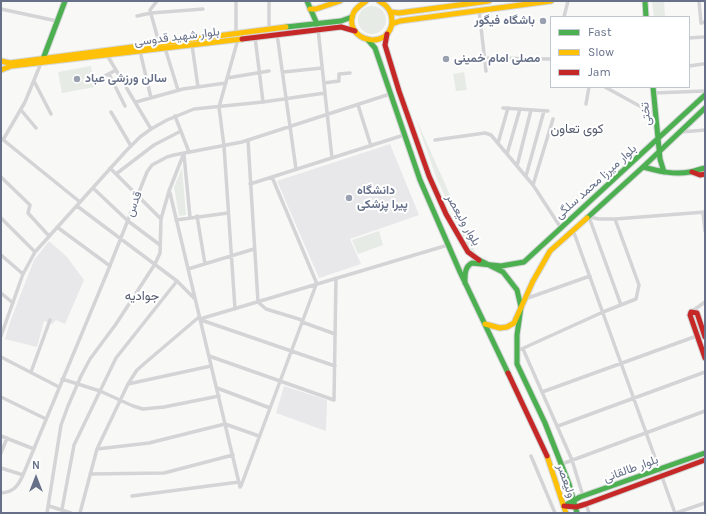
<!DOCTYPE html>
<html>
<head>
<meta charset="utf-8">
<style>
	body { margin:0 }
	#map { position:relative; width:706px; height:514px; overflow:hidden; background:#f8f8f7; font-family:Karla,sans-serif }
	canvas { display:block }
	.frame { position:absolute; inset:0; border:2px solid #667089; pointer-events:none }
	.legend { position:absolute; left:550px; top:16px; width:140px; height:72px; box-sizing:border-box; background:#fff; border:1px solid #c2c6d0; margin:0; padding:5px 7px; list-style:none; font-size:12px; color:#667089 }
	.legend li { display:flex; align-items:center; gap:8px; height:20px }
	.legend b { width:20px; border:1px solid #c2c6d0 }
	.north { position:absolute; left:16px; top:458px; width:40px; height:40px; -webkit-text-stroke:3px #fff; paint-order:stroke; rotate:0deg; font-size:11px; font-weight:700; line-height:16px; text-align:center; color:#667089 }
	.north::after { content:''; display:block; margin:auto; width:14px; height:18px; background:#667089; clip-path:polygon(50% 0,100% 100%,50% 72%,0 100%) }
</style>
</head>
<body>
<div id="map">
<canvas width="706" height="514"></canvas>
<div class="frame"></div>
<ul class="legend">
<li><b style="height:5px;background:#4caf50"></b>Fast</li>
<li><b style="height:5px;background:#ffc107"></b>Slow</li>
<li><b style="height:5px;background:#c62828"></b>Jam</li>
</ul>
<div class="north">N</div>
</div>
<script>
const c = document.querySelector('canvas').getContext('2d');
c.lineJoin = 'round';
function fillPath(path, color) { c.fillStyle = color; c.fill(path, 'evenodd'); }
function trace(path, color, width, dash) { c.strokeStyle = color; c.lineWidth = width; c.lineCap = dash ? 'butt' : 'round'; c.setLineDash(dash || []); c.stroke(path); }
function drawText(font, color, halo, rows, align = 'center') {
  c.font = font + ' Karla,Vazirmatn,sans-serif'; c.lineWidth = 4; c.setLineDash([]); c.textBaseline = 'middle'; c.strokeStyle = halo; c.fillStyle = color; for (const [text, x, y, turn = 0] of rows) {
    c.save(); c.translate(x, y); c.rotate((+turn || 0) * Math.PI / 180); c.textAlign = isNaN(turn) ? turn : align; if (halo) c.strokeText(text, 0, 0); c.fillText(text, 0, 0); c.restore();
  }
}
fillPath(new Path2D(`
	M390 144 419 215 350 239 361 264 319 278 277 181Z
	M49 241 67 257 84 280 65 324 56 320 52 324 44 321 37 347 5 339 10 322 34 260Z
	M284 386 327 400 326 431 276 413Z`), '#e8e8ea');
fillPath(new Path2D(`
	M664 1 665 17H654L652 2Z
	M358 20a14 14 0 1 1 28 0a14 14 0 1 1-28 0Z
	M91 66 95 87 62 93 58 72Z
	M464 72 467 90 456 91 453 74Z
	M415 116 476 254 471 253 436 177Z
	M182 168 186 215 179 216 174 187Z
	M379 231 383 245 358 254 352 240Z`), '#e6ebe5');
const fast = new Path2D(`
	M307 1 317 24
	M645 1 646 17
	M286 27 341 21 352 17
	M368 40 375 48 420 180 460 272 508 373
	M43 59 65 1
	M653 87 660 159 664 172
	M643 167C658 171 674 175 690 172 695 171 700 169 705 168
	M587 218 643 167 705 108
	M479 260 503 272 517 290 521 307 517 335V364L545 423 569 484
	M465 283C465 276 464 267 472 263L501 266 524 262 705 95
	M569 484 577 513
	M564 506 580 497 705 453`);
const slow = new Path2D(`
	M366 1C361 5 355 8 353 14 346 33 368 46 384 37 389 33 392 27 392 21 392 12 387 5 379 1
	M310 9H316L340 1
	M391 12 399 13 489 1
	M392 24 400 21 551 1
	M1 61 10 63 286 27
	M1 70 11 66 242 39
	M485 324 500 328 507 327 514 323 533 281 550 251 587 218
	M547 456 566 513`);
const jam = new Path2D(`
	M387 34 385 45 399 91 429 176 446 214 468 252 479 260
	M242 39 341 27 355 31
	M692 172 700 175 705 174
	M705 337 697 313 691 312 690 315 705 358
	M508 373 547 456
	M564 506 576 507 586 504 705 460`);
trace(fast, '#d4d6d7', 7);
trace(slow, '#d4d6d7', 7);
trace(jam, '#d4d6d7', 7);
trace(new Path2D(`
	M157 1 150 10 159 43
	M269 1V30
	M699 1 701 23 705 22
	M1 9 57 21
	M479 10 486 71
	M137 16 151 13 203 9
	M564 17 568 1
	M318 29 332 158
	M236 33V1
	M277 34 296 169
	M255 37 263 102
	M689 38 703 37
	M192 45 198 87
	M165 48 178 90
	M140 51 151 98
	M107 55 151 129
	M484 58 551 59
	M689 66 703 64
	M283 72 322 68
	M109 74 125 106
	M101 78 116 70
	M227 78 269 71
	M34 81 51 114
	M324 83 339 81V74L350 73
	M605 87 656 115
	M654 93 705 91
	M136 102 183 89 226 83
	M586 104 589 87
	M358 105 371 146
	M503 108 548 111
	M21 110 36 128
	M111 112 131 146
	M175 116 189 152
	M681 132 705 130
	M1 138 80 202
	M3 140 25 102 41 63
	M248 140 258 302 266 309 302 320
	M435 140 485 133 491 135 533 185 561 228
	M498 143 508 108
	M507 154 520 109
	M184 155 190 217
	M517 166 531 110
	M110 168 161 219
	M116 174 154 145 181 131
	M526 176 544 111
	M1 177 30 205 28 213 49 236
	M272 177 317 284
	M250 184 404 135
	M533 185 553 119
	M93 188 128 221 160 245
	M170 193 240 487
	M77 206 177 281 194 298
	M703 212 705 231
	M197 216 205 264
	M589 217 599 219H615L705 212
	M589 217 621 305
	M1 218 35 252
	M176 220 228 213
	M57 227 110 266
	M573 230 675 513
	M1 255 23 274
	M188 269 254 249
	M1 293 13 303
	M525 299 590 276
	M235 309 224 146 219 107 238 39
	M691 312 705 302
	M200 319 448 245
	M201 320 335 366
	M302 322 335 334
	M1 336 23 274 35 252 126 151 140 137 151 129 167 120 194 109 263 102 325 93
	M523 349 572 460 583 496
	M517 351 603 312 636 299 639 285 615 219
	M209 356 334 400 336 278
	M1 357 59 387
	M31 372 50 320
	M62 379 100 391 133 406 143 409 164 407 219 396
	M128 384 211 366
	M217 388 270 408
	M542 392 705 333
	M1 397 46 419
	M558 426 705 372
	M1 436 34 449
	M97 449 149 443 225 424 259 436
	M1 453 7 438
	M531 456 555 513
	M562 464 705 411
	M1 468 23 475
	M90 474 164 473 233 455
	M241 486 316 285
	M1 493C14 492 18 486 23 475L107 273 147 172 152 165 167 157 174 155 242 142 390 94
	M132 496 239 482
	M586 504 589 513
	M49 506 71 513
	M62 509 74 445 116 358 177 281
	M47 513 61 425 68 406 81 376 90 359 116 324 155 264 160 253 161 219 169 191 184 153
	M80 513 97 449 128 384 137 370 145 363 199 317
	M676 513 705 503`), '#d4d4d6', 3.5);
trace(fast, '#4caf50', 5);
trace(slow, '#ffc107', 5);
trace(jam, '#c62828', 5);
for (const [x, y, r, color] of [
	[543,21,4,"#99a0b0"],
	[446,59,4,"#99a0b0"],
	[77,79,4,"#99a0b0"],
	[349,198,4,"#99a0b0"]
]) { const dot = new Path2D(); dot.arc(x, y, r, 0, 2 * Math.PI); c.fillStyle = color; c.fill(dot); trace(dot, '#fff', 1.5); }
drawText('bold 12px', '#667089', '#fff', [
	["باشگاه فیگور",535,21,"right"],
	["مصلی امام خمینی",454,59],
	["سالن ورزشی عباد",85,79],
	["دانشگاه",357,191],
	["پیرا پزشکی",357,205]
], 'left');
drawText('12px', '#667089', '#fff', [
	["بلوار شهید قدوسی",177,37,-7],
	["تختی",646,114,-96],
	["بلوار میرزا محمد سلگی",596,182,-42],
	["قدس",134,204,-69],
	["بلوار ولیعصر",463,220,60],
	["بلوار طالقانی",631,469,-20],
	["ولیعصر",566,481,71]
]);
drawText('13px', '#555c6e', '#fff', [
	["کوی تعاون",577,129],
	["جوادیه",142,296]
]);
</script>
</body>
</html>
